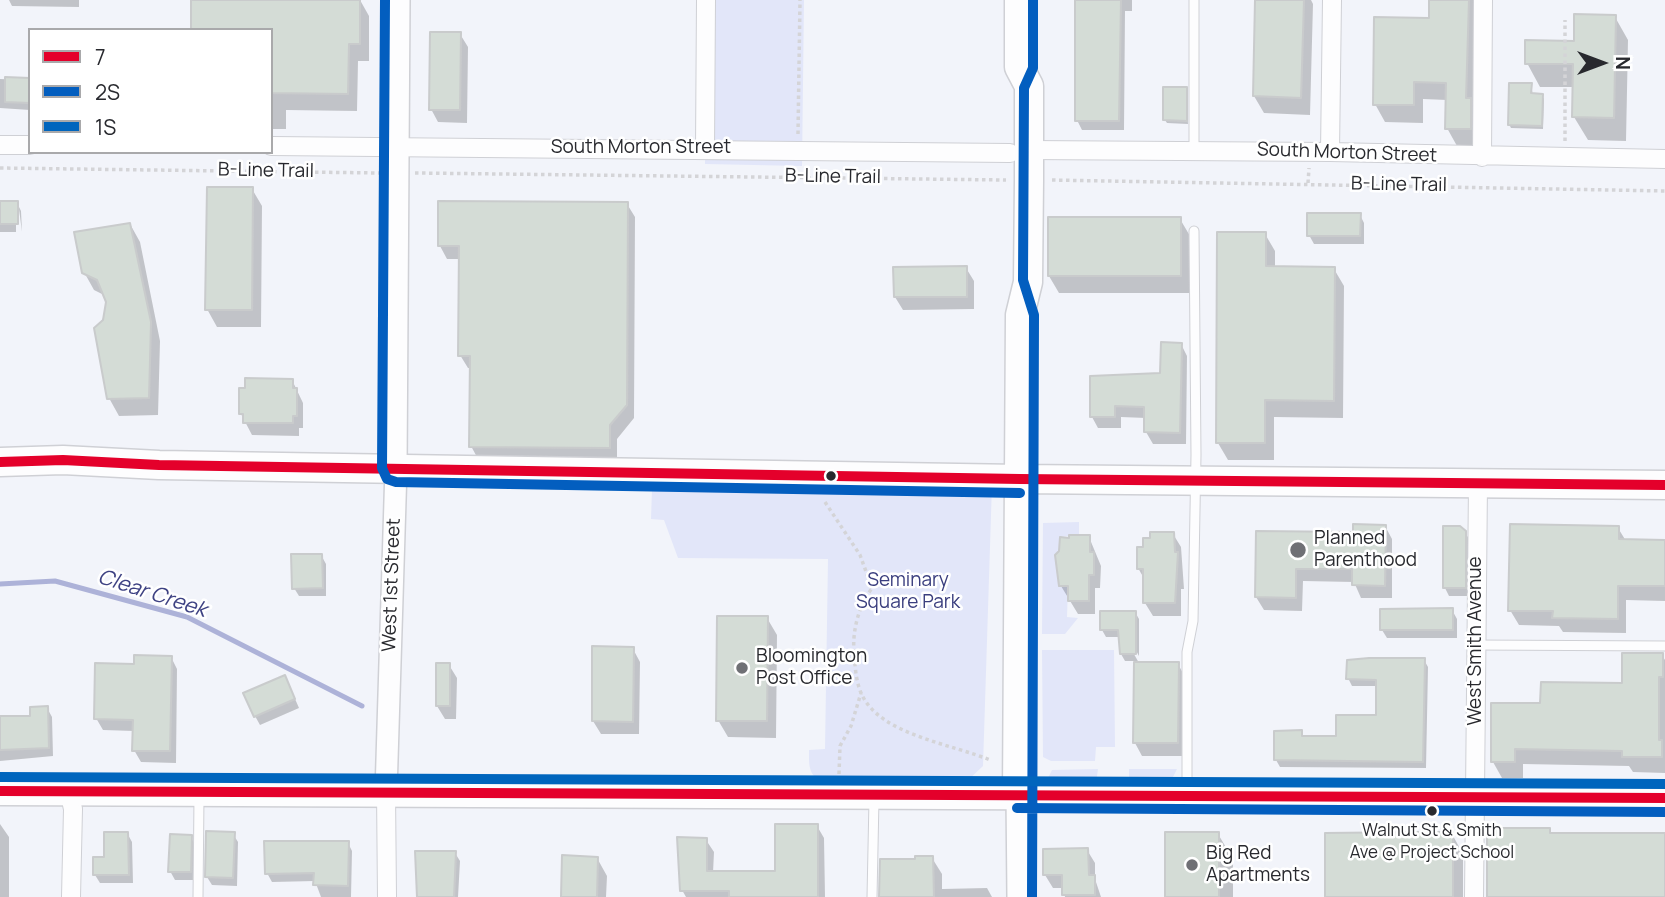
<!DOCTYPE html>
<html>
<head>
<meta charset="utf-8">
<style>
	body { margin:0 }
	#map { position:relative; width:1665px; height:897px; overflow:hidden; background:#f2f4fa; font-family:Manrope,sans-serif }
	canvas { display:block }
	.legend { position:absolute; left:28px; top:28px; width:245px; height:126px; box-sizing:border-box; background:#fff; border:2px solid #a9a9ab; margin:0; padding:9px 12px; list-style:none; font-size:21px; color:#28292e }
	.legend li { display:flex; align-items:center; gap:14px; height:35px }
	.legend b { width:35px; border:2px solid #a9a9ab }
	.north { position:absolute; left:1567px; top:28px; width:70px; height:70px; -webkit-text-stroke:5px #fff; paint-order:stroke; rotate:90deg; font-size:19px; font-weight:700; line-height:28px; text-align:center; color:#28292e }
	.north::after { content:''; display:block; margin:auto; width:24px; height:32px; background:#28292e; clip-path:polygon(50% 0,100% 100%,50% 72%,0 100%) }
</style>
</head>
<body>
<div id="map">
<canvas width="1665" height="897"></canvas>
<ul class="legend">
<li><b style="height:9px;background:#e4002b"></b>7</li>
<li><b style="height:9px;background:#035ebf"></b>2S</li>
<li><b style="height:9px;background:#0065bd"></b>1S</li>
</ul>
<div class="north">N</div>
</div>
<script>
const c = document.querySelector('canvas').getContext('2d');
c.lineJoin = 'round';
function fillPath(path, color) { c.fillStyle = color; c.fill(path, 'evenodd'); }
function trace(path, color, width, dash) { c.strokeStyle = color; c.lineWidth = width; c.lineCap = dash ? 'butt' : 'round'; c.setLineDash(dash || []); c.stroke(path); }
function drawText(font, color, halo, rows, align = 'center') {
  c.font = font + ' Manrope,sans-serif'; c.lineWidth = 5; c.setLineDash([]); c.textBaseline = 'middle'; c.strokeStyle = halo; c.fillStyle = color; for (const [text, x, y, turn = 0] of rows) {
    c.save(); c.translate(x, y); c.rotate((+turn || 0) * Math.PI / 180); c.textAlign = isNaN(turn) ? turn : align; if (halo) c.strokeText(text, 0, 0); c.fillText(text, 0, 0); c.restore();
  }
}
fillPath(new Path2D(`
	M706 0H804L802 166 705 164Z
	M992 484 983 766 965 783H823C808 775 809 765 809 750L825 749 828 559 678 558 664 520 651 519 652 489Z
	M1079 522V535L1060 537 1059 551 1055 555 1059 586H1068L1067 617 1078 618 1065 634H1042L1043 523Z
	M1042 650H1114L1115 747H1096L1095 761H1051L1043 757Z
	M1098 769 1096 783 1044 786 1052 770Z
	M1129 769H1177L1172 779 1137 782 1129 779Z`), '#e2e6f9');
fillPath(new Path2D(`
	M9 0H79V7L12 6Z
	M193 0H360L369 16V61H358L357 111 286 110V129H271V30Z
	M1074 0H1132V11H1125L1124 130H1082L1077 120Z
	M1257 0H1311L1313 4 1310 115 1264 113 1254 96Z
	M1431 0H1478L1480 146H1457L1447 128V100L1423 99V123L1385 122 1375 104 1431 19Z
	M1615 17 1628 40 1626 141 1588 140 1574 117 1575 87H1540L1527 63 1576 43Z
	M460 34 468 47 467 123 438 122 431 109Z
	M0 79 30 80V110L0 108Z
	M1531 85 1533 95H1542L1544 99 1543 129 1511 128 1509 124Z
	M1186 89 1188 124 1167 123 1165 120Z
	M252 189 262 206 261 327H217L207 309Z
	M0 203H17L21 211 22 232 19 209H16V232H0Z
	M627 204 635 217 634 418 617 439V460L478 459 471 446V368H468L460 355V259H447L440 246Z
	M1360 215 1364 223V244H1314L1309 235Z
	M1180 219 1190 236V293H1059L1049 276Z
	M130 224 140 242 160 341 158 415 119 416 109 398 96 329 107 312 106 296 94 290 84 272Z
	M1265 234 1275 251V268L1334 269 1344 286 1343 418 1274 417V460H1228L1218 443Z
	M966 268 974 281V309L903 310 895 297Z
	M1181 344 1187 356 1186 444H1153L1146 432V418L1121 417V428H1098L1092 417 1162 375Z
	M292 380 303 403V428H299V436L252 435 241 414Z
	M1385 526 1392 539V598H1361L1354 582 1303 581 1302 611 1264 610 1256 597 1258 532 1354 534Z
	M1618 528 1626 541H1665V601L1626 600V633L1563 632 1559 626 1519 625 1510 610Z
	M1465 532 1470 541 1469 596H1449L1445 588Z
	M1173 534 1181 547 1184 589H1181V616H1153L1145 603V580L1138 568Z
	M1089 537 1101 566 1100 588H1095V614H1078L1061 586Z
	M321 555 326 564V596H299L294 588Z
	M1452 610 1457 619V638H1387L1382 630Z
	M1135 612 1139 619V656L1133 645 1130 647 1139 663 1178 664 1185 677 1184 756H1142L1135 743V661H1125L1121 654 1120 637H1106L1102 630Z
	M767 618 777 635 776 738 728 737 718 720Z
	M633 649 640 662 639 734H601L593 721Z
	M1662 655 1665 660V773L1633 772 1629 766 1523 764V778H1502L1493 762 1542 704 1624 684Z
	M171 657 177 669 176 763 141 762 134 750V731L103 730 96 718 136 666Z
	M1424 660 1428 667 1426 768 1280 767 1276 760 1301 732 1304 738H1337L1378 717V686H1352L1348 678Z
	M449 665 457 678 456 719H445L437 706Z
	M289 685 299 708 260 725 255 716Z
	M47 708 52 717 53 756 0 761V718L32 717Z
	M0 824 9 837V897H0Z
	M817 826 824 838 825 897H686L682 890 706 840 714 852 713 873H777Z
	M127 833 132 842 133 883H100L95 875Z
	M233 834 238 842 237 886 212 885 207 877Z
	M1218 834 1233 859V897H1166Z
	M1452 834 1463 854V897H1327Z
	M191 837 195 845V880H175L170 871Z
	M348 843 352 851 351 897H321L315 881 272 882 267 873Z
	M1087 850 1095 863V879L1101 897H1065L1063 888H1053L1045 875Z
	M455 853 460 861 458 897H418Z
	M597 858 607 876 606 897H563Z
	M932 858 942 874V889L987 888 992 897H881V861Z`), '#0003');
trace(new Path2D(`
	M0 584 55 581 187 617 362 706`), '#adb2d8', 5);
const building = new Path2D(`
	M191 0H360V44H349L348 94 271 93V30H191Z
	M1075 0H1121L1119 121H1075Z
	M1255 0H1304L1301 98 1253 96Z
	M1429 0H1469L1466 98H1471V129H1445L1446 83 1414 82V105H1373L1374 17 1429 18Z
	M1574 14 1616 15 1614 118 1572 117 1573 64H1525V40L1574 41Z
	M430 32H461L460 110H429Z
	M5 77 30 78V103L5 102Z
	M1509 83H1532L1531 93 1543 94 1542 126 1508 125Z
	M1163 87H1187V121L1163 120Z
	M207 187H253L252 310H205Z
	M0 201H18V224H0Z
	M438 201 628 202 627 405 610 425V448L469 447 470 356H458L459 246H438Z
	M1307 213H1361L1360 236H1307Z
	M1048 217H1181V276H1048Z
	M130 223 151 322 149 398 107 399 94 328 103 320 106 302 97 280 82 273 74 232Z
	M1217 232H1266V266L1335 267 1334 401 1265 400V443H1216Z
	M967 266V297H894L893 267Z
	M1161 342 1182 343 1180 433 1144 432V407L1115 406V417H1090V376L1160 373Z
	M245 378 293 379V388H297V416H293V423H243V414H239V388H245Z
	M1353 524 1386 525 1385 586 1352 585V569H1296V598L1255 597 1256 531 1353 532Z
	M1510 524 1619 526V539L1665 540V586H1618V619L1552 618 1553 611H1508Z
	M1443 526H1460L1466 531V588H1443Z
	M1150 532H1174L1175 552H1178L1175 603H1143V569H1137V547H1143V538H1150Z
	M1069 535H1090V552H1094V575H1089V601H1068V586H1059L1055 555 1059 551 1060 537 1069 538Z
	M291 554H322L323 588 292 589Z
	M1453 608V630H1380V609Z
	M1100 611H1136V654H1120L1118 630H1100Z
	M717 616H768L767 721H716Z
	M592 646 634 647 633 722 592 721Z
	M1622 653H1663V677H1659V740H1662V757H1622V751L1515 749V762H1491V703H1540L1541 682 1622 683Z
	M134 655 172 656 170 751H132L133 720 94 719 95 663 134 664Z
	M1369 658H1425L1423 762 1274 760V731L1302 730V736H1336V715H1376V680L1346 679 1347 660Z
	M1134 662H1179L1178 743H1133Z
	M436 663H450V706H436Z
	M285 675 295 699 254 717 243 693Z
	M48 706 49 748 0 750V716H30V707Z
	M775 824H818V897H729V891H680L677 837 707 838V871H775Z
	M1487 828H1550V833H1665V897H1487Z
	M206 831 235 832 233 878 205 877Z
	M104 832H128L129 875H93V857H104Z
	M1165 832H1219V897H1165Z
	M1420 832H1453V897H1325V833Z
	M170 834 192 835 191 872H168Z
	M264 841H349L348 886 313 885 314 873 265 874Z
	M1088 848 1089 875H1095V895H1062V875H1043V849Z
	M415 851H456L454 897H417Z
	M562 855 598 857 597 897H561Z
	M915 856H933L934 897H879L880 859H915Z`);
fillPath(building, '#d4dcd6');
trace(building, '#c9cbcc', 2);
const service = new Path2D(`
	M1194 0V150
	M1475 645 1665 646
	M1187 791V652L1193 621 1196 455 1194 231
	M198 897 199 797
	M872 897 874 799`);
const minor = new Path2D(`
	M0 145H30
	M271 146 1010 153
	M705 148 706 0
	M1029 150 1330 152 1665 159
	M1330 152 1332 0
	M1482 157 1483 0
	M69 791 73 809 71 897
	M386 792 387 897
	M1474 897 1478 483`);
const tertiary = new Path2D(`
	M386 792 396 468 399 0
	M1017 794 1018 897`);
const primary = new Path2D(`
	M0 462 63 460 159 465 1020 479 1665 485
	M0 791 1665 798
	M1017 794 1020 315 1028 282 1029 180V86L1019 67V0`);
trace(service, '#cfd0d5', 11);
trace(minor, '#cfd0d5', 20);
trace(tertiary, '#cfd0d5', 24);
trace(primary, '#cfd0d5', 31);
trace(new Path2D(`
	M798 134 800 0
	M1565 141V20
	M0 168 379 173
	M415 173 1006 180
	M1052 180 1665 191
	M1308 183 1309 168
	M825 502 860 555 872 588
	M917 575 874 586C859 603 852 631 854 653 855 666 856 683 862 695 881 735 952 744 990 760
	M839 774 840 746 851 726 861 693`), '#d4d4d7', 3.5, [3.5, 3.5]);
trace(service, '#fdfdfe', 9);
trace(minor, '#fdfdfe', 18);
trace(tertiary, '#fdfdfe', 21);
trace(primary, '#fdfdfe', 28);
trace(new Path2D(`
	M0 462 63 460 159 465 1020 479 1665 485
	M0 791 1665 798`), '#e4002b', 10);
trace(new Path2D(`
	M385 0 382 468 387 479 396 482 1020 493
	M1017 808 1665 812
	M1032 897 1034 315 1023 280 1024 88 1033 68V0`), '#035ebf', 10);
trace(new Path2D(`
	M0 777 1665 784`), '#0065bd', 10);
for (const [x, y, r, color] of [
	[831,476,6,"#28292e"],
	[1298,550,9,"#6f7075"],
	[742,668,7,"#6f7075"],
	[1432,811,6,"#28292e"],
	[1192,865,7,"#6f7075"]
]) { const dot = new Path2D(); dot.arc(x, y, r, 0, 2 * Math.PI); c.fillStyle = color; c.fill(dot); trace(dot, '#fff', 2.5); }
drawText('17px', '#28292e', '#fff', [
	["Walnut St & Smith",1432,831],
	["Ave @ Project School",1432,853]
]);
drawText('19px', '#28292e', '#fff', [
	["South Morton Street",641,148],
	["South Morton Street",1347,153,2],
	["B-Line Trail",266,171,1],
	["B-Line Trail",833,177,1],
	["B-Line Trail",1399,185,1],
	["West 1st Street",392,585,-88],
	["West Smith Avenue",1476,641,-90]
]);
drawText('19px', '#28292e', '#fff', [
	["Planned",1314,539],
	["Parenthood",1314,561],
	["Bloomington",756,657],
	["Post Office",756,679],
	["Big Red",1206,854],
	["Apartments",1206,876]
], 'left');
drawText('19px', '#3a3e7e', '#fff', [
	["Seminary",908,581],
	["Square Park",908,603]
]);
drawText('italic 21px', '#3e4283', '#fff', [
	["Clear Creek",152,594,18]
]);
</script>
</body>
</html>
